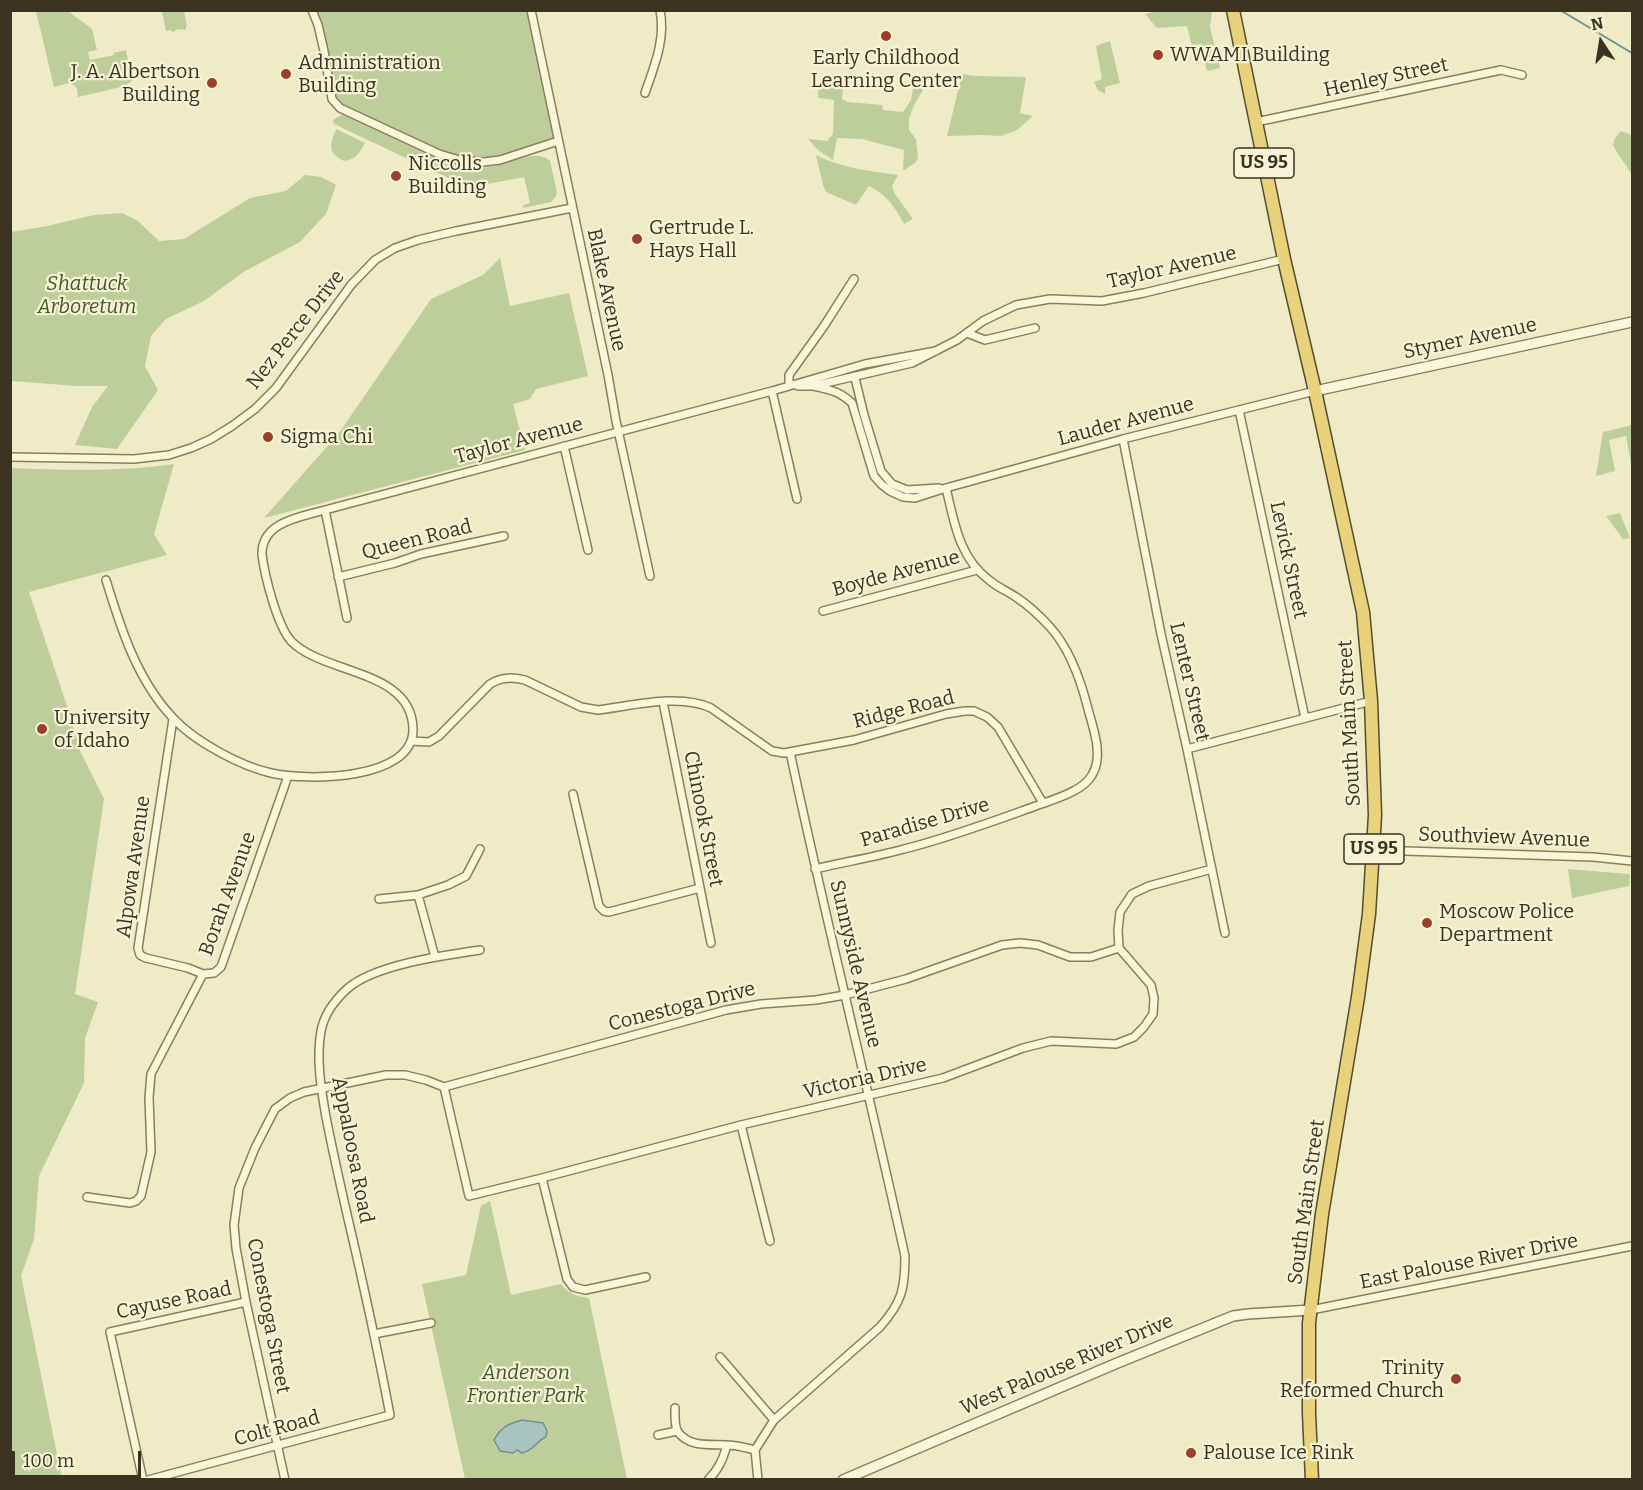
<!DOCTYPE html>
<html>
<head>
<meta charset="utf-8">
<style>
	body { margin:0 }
	#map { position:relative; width:1643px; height:1490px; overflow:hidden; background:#efebc6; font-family:Bitter,serif }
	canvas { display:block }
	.frame { position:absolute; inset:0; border:12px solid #3b321f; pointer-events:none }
	.north { position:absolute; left:1571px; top:12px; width:60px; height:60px; -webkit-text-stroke:4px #f6f3d6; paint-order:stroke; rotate:348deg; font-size:16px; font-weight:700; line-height:24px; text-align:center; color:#3b321f }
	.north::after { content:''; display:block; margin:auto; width:21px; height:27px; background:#3b321f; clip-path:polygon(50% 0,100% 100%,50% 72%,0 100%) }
	.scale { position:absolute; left:12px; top:1451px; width:129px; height:27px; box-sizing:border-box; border:3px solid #3b321f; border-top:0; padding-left:8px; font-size:18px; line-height:21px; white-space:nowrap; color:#3b321f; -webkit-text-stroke:4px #f6f3d6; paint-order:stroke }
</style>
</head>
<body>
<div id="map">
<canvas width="1643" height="1490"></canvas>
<div class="frame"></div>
<div class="north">N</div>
<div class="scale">100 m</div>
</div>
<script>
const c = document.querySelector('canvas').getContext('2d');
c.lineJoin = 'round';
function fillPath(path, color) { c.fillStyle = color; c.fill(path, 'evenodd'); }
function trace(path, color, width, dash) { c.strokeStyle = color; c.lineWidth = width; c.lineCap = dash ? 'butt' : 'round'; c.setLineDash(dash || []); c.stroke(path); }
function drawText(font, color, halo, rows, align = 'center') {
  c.font = font + ' Bitter,serif'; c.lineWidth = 4.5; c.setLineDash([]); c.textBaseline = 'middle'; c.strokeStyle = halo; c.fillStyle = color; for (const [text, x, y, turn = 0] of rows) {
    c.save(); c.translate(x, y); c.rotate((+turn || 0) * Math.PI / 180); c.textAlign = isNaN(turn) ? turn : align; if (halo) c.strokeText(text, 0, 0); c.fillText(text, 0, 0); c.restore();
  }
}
fillPath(new Path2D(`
	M36 11H68L92 29 97 50 88 52 90 60 114 55 113 53 126 50 132 81 125 86 78 97 77 88 70 83 54 87Z
	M167 11H184L187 26 186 27V30L177 29 172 33 171 30 166 31 162 12Z
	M312 11H531L558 141 500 160 463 161 340 108 332 99Z
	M1156 11H1212L1210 27 1220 68 1207 71 1201 44 1192 46 1187 26 1157 28 1145 14Z
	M1110 41 1120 83 1105 87V94L1098 90 1094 82 1102 79 1096 46Z
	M962 74 975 76 1026 77 1020 113 1033 116 1017 130 1001 136 983 135 947 136Z
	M844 78 842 99 848 102 882 105 883 110 903 112 911 100 914 83 923 90 914 105 909 119V130L916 139 918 158 915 163 903 171 904 150 862 139 837 138 833 160 818 150 808 139 827 141 833 134 834 100 818 98V91L828 83Z
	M343 114C363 122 383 132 402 141 429 154 458 171 489 167 507 165 536 147 550 161L557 192 556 196 551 202 523 208V205L530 203 524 177 478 186 461 184 334 124 333 120Z
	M336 129 365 143C359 154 356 159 344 161 327 152 330 145 336 129Z
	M1621 131 1632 135V175C1626 164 1618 156 1613 145L1615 138Z
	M816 155C841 168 870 171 898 175L892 186 895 194 913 219 904 224C895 207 887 195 869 186L856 205 826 192 823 185Z
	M305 175 321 177 336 185 326 214 300 242 245 271 204 301 166 319 151 336 145 366 158 390 117 449 75 445 92 407 108 386H77L11 381V232L47 226 94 215 122 213 138 221 159 241 184 239 250 198 286 191Z
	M500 258 510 306 569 293 588 376 536 389 530 399 513 404 525 450 264 518 339 433 431 299 483 275Z
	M1632 425V469L1626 436 1609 440 1615 471 1596 476 1603 432Z
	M174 464 154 534 167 555 29 592 67 706 80 751 104 799 75 994 98 1002 85 1038 84 1083 39 1176 34 1239 21 1276 62 1479H11V468C65 470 120 472 174 464Z
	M1620 513 1630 538 1623 539 1606 516Z
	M1568 869 1629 874 1630 877 1629 886 1572 898Z
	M490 1201 511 1295 561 1284C569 1294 576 1296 589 1298L627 1479H465L422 1284 466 1275 481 1206Z`), '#bece9a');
const water = new Path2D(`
	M522 1420 543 1423 547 1431 546 1437C536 1441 535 1450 522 1453L517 1450 513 1453 500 1451 494 1440C501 1427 508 1424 522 1420Z`);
fillPath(water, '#a8c3c0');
trace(water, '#6e9290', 1.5);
trace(new Path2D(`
	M1560 10 1632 53`), '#6e9290', 2);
const minor = new Path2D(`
	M312 10 318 25 324 51 332 99 340 108 439 154 463 161 484 162 500 160 558 141
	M531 10 608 375 616 421 650 576
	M645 93C654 67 666 39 660 10
	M1256 122 1501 70 1522 75
	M967 333 985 340 1035 328
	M855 378 864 415 881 471 892 484 907 490 939 488
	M789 386V375L824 326 854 279
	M798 386H813L912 363 957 340 983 321 1016 305 1050 299 1102 301 1144 293 1284 259
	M813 386C831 390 839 391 852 403L874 476 881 484 890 491 903 497 915 498 946 488 1123 439 1315 391
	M772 391 797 499
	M1239 410 1305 718
	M1123 439 1161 634 1187 749 1225 933
	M564 446 588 550
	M10 457 134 459 169 455 191 448 211 439 232 426 255 409 276 388 351 285 375 260 395 248 418 240 456 231 572 208
	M325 510 347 618
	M338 577 395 563 421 554 504 536
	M106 580C121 629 137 680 173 718 194 741 240 766 271 773 306 781 414 781 413 729 412 669 324 675 291 641 277 625 265 577 262 555 261 522 300 517 325 510L772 391 865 364 936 351
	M823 611 977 570
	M663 702 711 943
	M173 719 138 948 140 955 146 958 188 968 203 974
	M411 741 429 742 439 736 490 684C502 677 512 677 525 680L581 707 598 710C631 706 680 693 711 708L772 751 784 753 854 740 946 714 965 711H974L987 717 998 727 1043 803
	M1187 749 1371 701
	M573 794 599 906 604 911 609 912 700 888
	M1374 850 1593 857 1632 861
	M815 869C844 862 875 857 904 849 948 838 991 822 1033 807 1051 800 1083 792 1092 775 1104 756 1093 728 1088 709 1081 681 1069 648 1050 627 1040 616 1028 605 1016 597 1007 591 997 587 989 580 959 558 954 521 946 488
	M418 895 435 957
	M379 899 418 895 448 885 466 876 480 849
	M444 1087 469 1196 542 1178 741 1125 943 1078 1023 1048 1051 1041 1116 1044 1134 1037 1144 1027 1153 1014 1154 998 1151 985 1119 948 1118 930 1120 912 1132 894 1149 886 1212 869
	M741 1125 770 1241
	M542 1178 567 1279 573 1287 585 1290 646 1277
	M87 1197 130 1203 136 1201 141 1196 151 1152 149 1098 151 1074 203 974 214 973 221 967 288 776
	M1311 1310 1632 1246
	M374 1334 431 1323
	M720 1357 774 1420
	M675 1408C675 1415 674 1426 678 1432 690 1448 710 1444 727 1445 737 1445 746 1448 755 1450
	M658 1435 677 1431
	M143 1480 110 1332 246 1302
	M148 1480 390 1415C377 1346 362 1278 346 1210 339 1179 332 1148 326 1117 321 1089 316 1059 321 1031 324 1015 335 1000 347 989 373 965 445 955 480 950
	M285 1480 246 1302 236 1248 234 1225 239 1188 255 1148 275 1109 290 1098 304 1092 386 1075H405L426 1080 444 1087 726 1010 761 1004 816 1000 845 995 906 979 1002 945 1020 943 1038 945 1070 957H1091L1119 948
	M708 1480C719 1469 723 1459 727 1445
	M758 1480 755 1450 774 1420 880 1327C902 1302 905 1289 905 1256 868 1088 826 921 790 752`);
const tertiary = new Path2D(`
	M1315 391 1632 322
	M843 1480 1115 1364 1233 1316 1248 1314 1311 1310`);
const trunk = new Path2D(`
	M1233 10 1284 259 1315 391 1363 612 1371 701 1375 815 1369 914 1358 997 1322 1214 1309 1323V1413L1312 1480`);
trace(minor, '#8b7e5b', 10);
trace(tertiary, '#8b7e5b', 12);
trace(trunk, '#594b30', 15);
trace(minor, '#f9f6da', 7);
trace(tertiary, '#f9f6da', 9);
trace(trunk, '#e8d27b', 12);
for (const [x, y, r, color] of [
	[886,36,6,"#9b3f2b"],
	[1158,55,6,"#9b3f2b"],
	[286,74,6,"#9b3f2b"],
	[212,83,6,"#9b3f2b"],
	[396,176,6,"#9b3f2b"],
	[637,239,6,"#9b3f2b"],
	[268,437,6,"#9b3f2b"],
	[42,729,6,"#9b3f2b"],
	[1427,923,6,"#9b3f2b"],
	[1456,1379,6,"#9b3f2b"],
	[1191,1453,6,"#9b3f2b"]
]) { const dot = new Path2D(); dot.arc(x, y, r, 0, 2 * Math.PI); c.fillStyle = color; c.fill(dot); trace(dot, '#f6f3d6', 2); }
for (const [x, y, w] of [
	[1264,163,60],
	[1374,849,60]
]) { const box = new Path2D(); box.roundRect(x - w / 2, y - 15, w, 30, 4.5); c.fillStyle = '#f6f3d6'; c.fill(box); trace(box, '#3b321f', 1.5); }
drawText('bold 18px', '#3b321f', null, [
	["US 95",1264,163],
	["US 95",1374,849]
]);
drawText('20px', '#3b321f', '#f6f3d6', [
	["WWAMI Building",1170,55],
	["Early Childhood",886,58,"center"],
	["Learning Center",886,81,"center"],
	["Administration",298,63],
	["Building",298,86],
	["J. A. Albertson",200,72,"right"],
	["Building",200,95,"right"],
	["Niccolls",408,164],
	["Building",408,187],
	["Gertrude L.",649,228],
	["Hays Hall",649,251],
	["Sigma Chi",280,437],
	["University",54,718],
	["of Idaho",54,741],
	["Moscow Police",1439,912],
	["Department",1439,935],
	["Trinity",1444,1368,"right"],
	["Reformed Church",1444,1391,"right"],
	["Palouse Ice Rink",1203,1453]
], 'left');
drawText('20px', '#3b321f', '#f6f3d6', [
	["Henley Street",1386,78,-12],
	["Taylor Avenue",1172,268,-13],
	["Blake Avenue",606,290,78],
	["Nez Perce Drive",296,330,-52],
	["Styner Avenue",1470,339,-12],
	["Lauder Avenue",1126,422,-15],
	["Taylor Avenue",519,441,-15],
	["Queen Road",417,540,-14],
	["Levick Street",1288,560,78],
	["Boyde Avenue",896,574,-15],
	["Lenter Street",1189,682,77],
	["Ridge Road",904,710,-14],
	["South Main Street",1350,723,-93],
	["Chinook Street",703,819,79],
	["Paradise Drive",925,823,-16],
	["Southview Avenue",1504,838,2],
	["Alpowa Avenue",134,867,-82],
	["Borah Avenue",228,894,-70],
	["Sunnyside Avenue",855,964,77],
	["Conestoga Drive",682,1007,-14],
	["Victoria Drive",865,1079,-13],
	["Appaloosa Road",352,1150,79],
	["South Main Street",1307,1202,-82],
	["East Palouse River Drive",1469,1262,-11],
	["Cayuse Road",174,1301,-12],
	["Conestoga Street",268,1316,79],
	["West Palouse River Drive",1067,1365,-23],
	["Colt Road",277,1429,-15]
]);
drawText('italic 20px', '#425826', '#f6f3d6', [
	["Shattuck",87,284],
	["Arboretum",87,307],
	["Anderson",526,1373],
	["Frontier Park",526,1396]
]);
</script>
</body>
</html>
